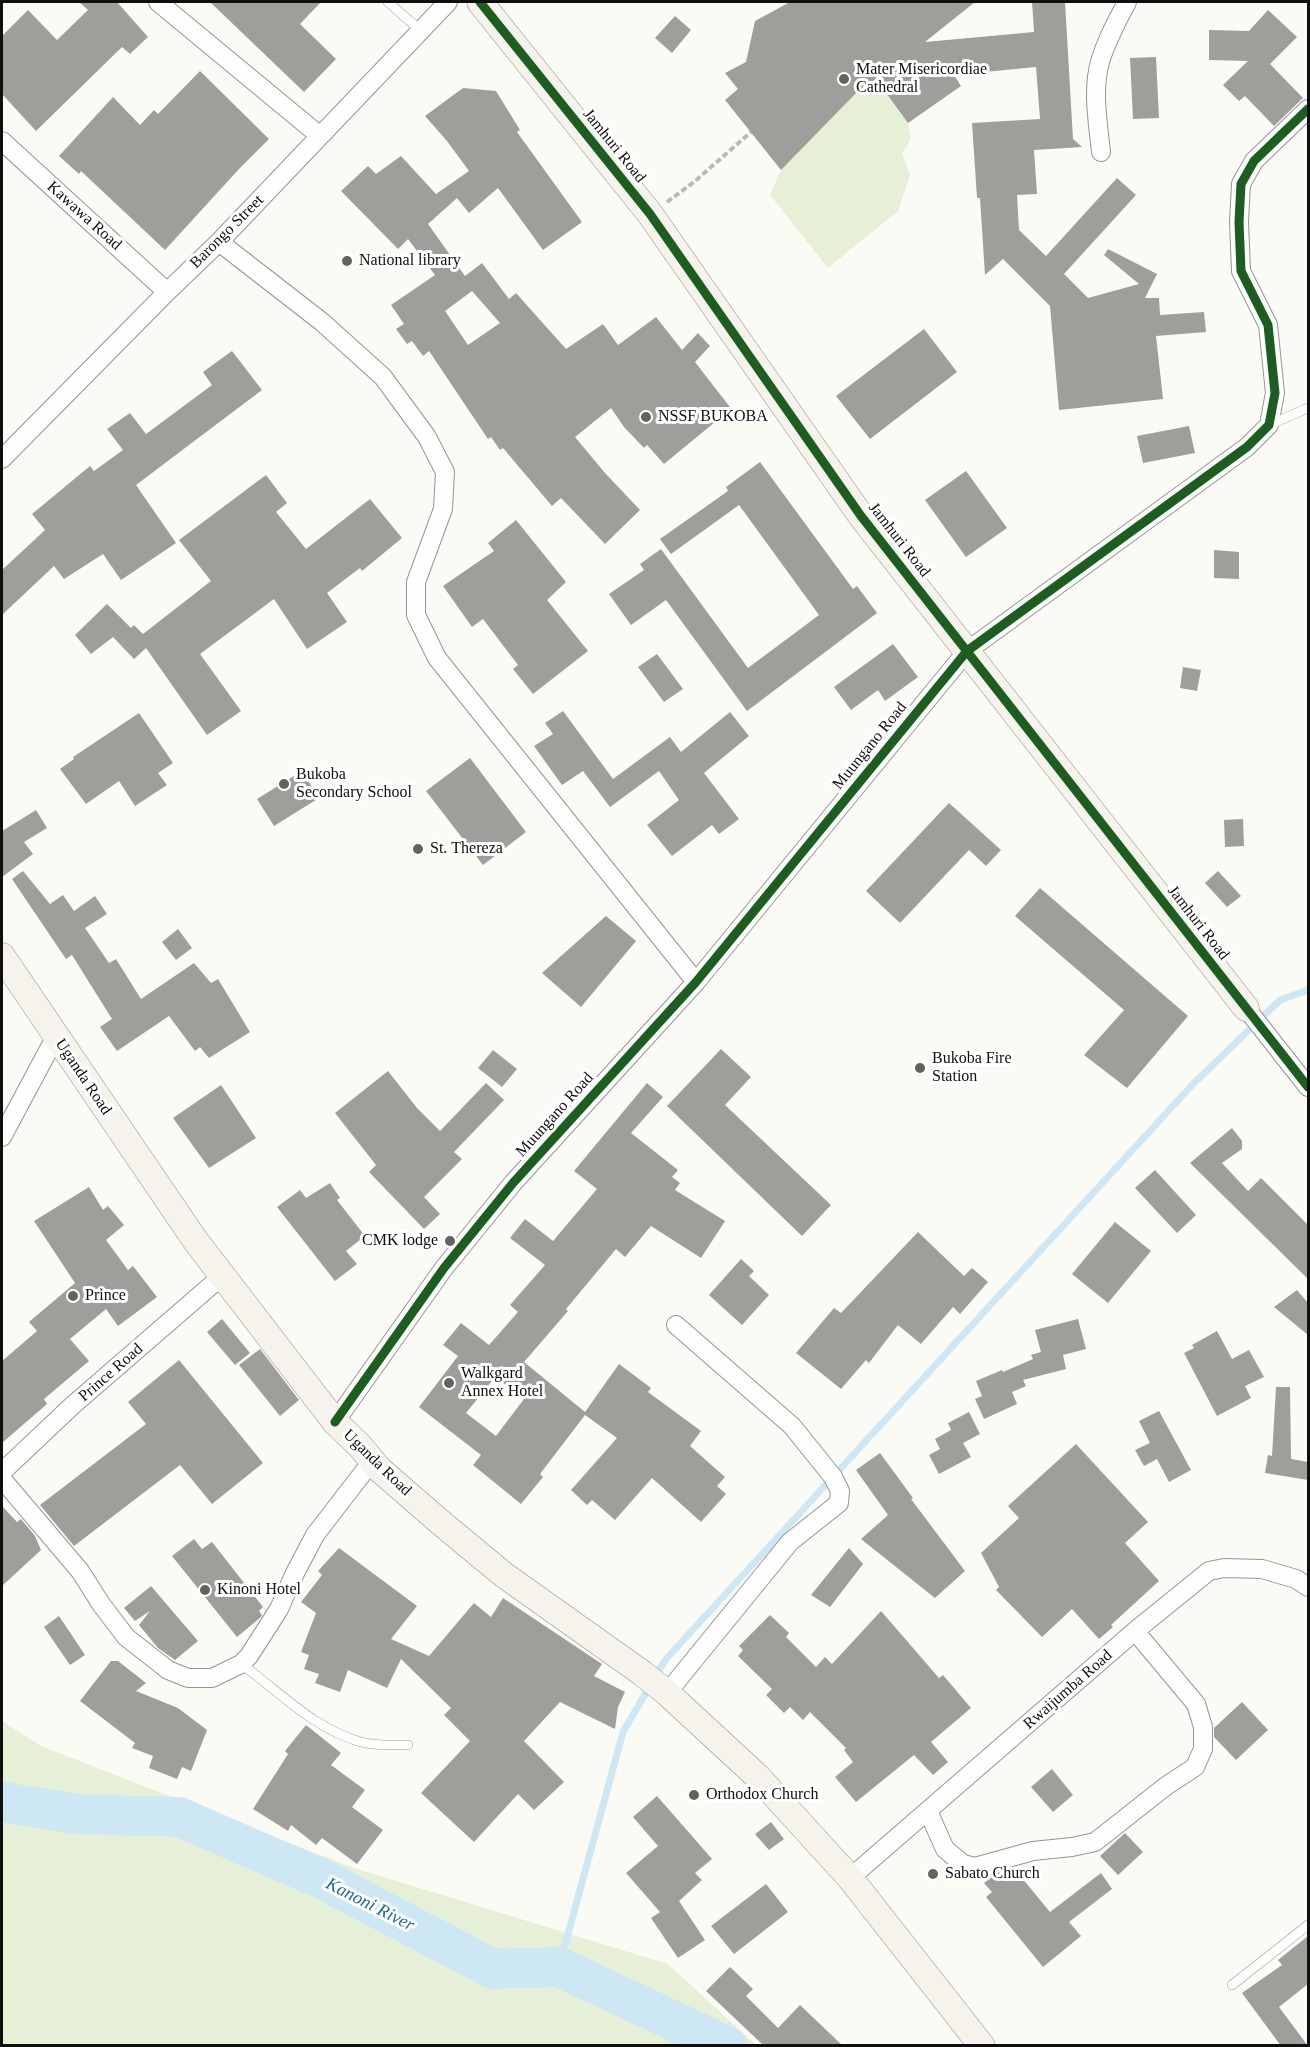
<!DOCTYPE html>
<html>
<head>
<meta charset="utf-8">
<style>
	body { margin:0 }
	#map { position:relative; width:1310px; height:2047px; overflow:hidden; background:#fbfbf6; font-family:Georgia,serif }
	canvas { display:block }
	.frame { position:absolute; inset:0; border:3px solid #0f0f0f; pointer-events:none }
</style>
</head>
<body>
<div id="map">
<canvas width="1310" height="2047"></canvas>
<div class="frame"></div>
</div>
<script>
const c = document.querySelector('canvas').getContext('2d');
c.lineJoin = 'round';
function fillPath(path, color) { c.fillStyle = color; c.fill(path, 'evenodd'); }
function trace(path, color, width, dash) { c.strokeStyle = color; c.lineWidth = width; c.lineCap = dash ? 'butt' : 'round'; c.setLineDash(dash || []); c.stroke(path); }
function drawText(font, color, halo, rows, align = 'center') {
  c.font = font + ' Georgia,serif'; c.lineWidth = 6; c.setLineDash([]); c.textBaseline = 'middle'; c.strokeStyle = halo; c.fillStyle = color; for (const [text, x, y, turn = 0] of rows) {
    c.save(); c.translate(x, y); c.rotate((+turn || 0) * Math.PI / 180); c.textAlign = isNaN(turn) ? turn : align; if (halo) c.strokeText(text, 0, 0); c.fillText(text, 0, 0); c.restore();
  }
}
fillPath(new Path2D(`
	M861 88H881L908 123 911 139 902 153 910 175 898 211 828 268 770 195 781 170Z
	M2 1721 41 1746 354 1868 668 1964 756 2045H2Z`), '#e6f0d7');
trace(new Path2D(`
	M655 1676 666 1659 1193 1084 1280 1000 1308 990
	M559 1967 623 1732 650 1686`), '#cee7f4', 7);
trace(new Path2D(`
	M2 1802 78 1814 179 1817 322 1879 493 1969 559 1967 727 2046`), '#cee7f4', 40);
fillPath(new Path2D(`
	M79 2H117L148 37 130 54 122 47 36 131 2 94V36L28 10 57 40 88 10Z
	M210 2H321L300 24 336 59 304 92Z
	M790 2H975L925 42 1034 32 1032 2H1065L1073 139 1082 147 1034 150 1037 194 1017 195 1019 230 1046 256 1117 178 1136 195 1064 274 1088 298 1139 284 1104 255 1108 249 1157 274 1145 298H1159L1160 315 1204 312 1206 332 1156 336 1163 399 1059 410 1050 306 1003 259 985 275 980 198H977L972 123 1040 119 1036 67 954 75 961 86 908 123 883 89 861 88 781 170 725 100 738 89 725 73 746 62 755 21Z
	M1268 10 1297 37 1270 64 1303 98 1274 126 1245 96 1239 101 1223 85 1248 61 1209 60V30L1249 31Z
	M675 16 691 30 672 53 655 38Z
	M1156 57 1159 118 1133 119 1130 58Z
	M200 71 269 139 239 169 165 250 81 171 79 174 59 156 113 97 140 125 154 110 158 114Z
	M463 88 496 91 520 130 517 132 582 222 543 250 498 188 469 213 457 198 428 224 465 276 482 263 509 299 516 293 566 349 603 324 618 345 656 317 682 350 698 333 710 346 695 362 733 411 717 423 715 422 664 464 647 445 644 448 624 427 611 408 575 437 605 473 640 510 605 544 561 498 552 506 503 448 500 450 491 437 488 439 429 351 423 356 412 341 407 344 396 329 404 324 391 305 435 275 408 239 398 249 341 191 368 166 376 174 401 156 436 194 469 171 447 141 425 116ZM472 291 500 323 468 345 445 311Z
	M924 329 957 372 870 439 836 396Z
	M232 351 262 390 136 485 176 543 121 580 103 554 64 579 54 566 2 615V570L45 530 32 514 90 466 94 471 123 450 107 429 130 413 146 434 212 385 203 372Z
	M1189 426 1195 453 1143 463 1137 436Z
	M760 462 853 589 857 586 877 613 747 711 666 600 631 625 609 594 644 570 640 564 661 549 748 668 819 615 739 505 671 554 660 539 728 491 726 487Z
	M966 471 1007 528 966 557 925 500Z
	M266 475 287 503 276 512 306 549 370 499 402 538 362 571 360 568 327 593 347 622 307 649 274 599 200 654 241 711 207 735 146 648 134 659 113 637 91 654 75 635 107 604 131 628 134 625 143 634 211 581 179 540Z
	M516 520 566 582 547 600 588 651 533 694 513 669 518 665 483 619 472 627 443 586 494 551 488 543Z
	M1214 550 1239 552V579L1214 578Z
	M893 644 918 677 885 701 878 690 851 710 834 687Z
	M657 654 683 689 664 702 638 667Z
	M1183 667 1201 670 1197 691 1180 688Z
	M563 711 613 779 670 737 681 752 730 712 749 736 704 773 739 819 719 834 712 825 672 856 647 825 679 800 659 771 610 807 583 771 562 785 534 746 553 734 545 723Z
	M139 713 173 763 158 773 167 785 135 806 119 781 86 804 60 769 74 759 73 757Z
	M470 758 526 832 483 865 426 791Z
	M302 771 319 798 274 826 257 799Z
	M949 803 1001 850 986 866 969 850 900 923 866 891Z
	M36 810 47 828 24 842 33 854 2 877V831Z
	M1243 819 1244 846 1225 847 1224 820Z
	M23 871 50 904 63 895 74 911 95 896 107 914 85 928 109 963 116 959 141 999 194 963 211 983 218 979 250 1032 209 1058 200 1047 195 1051 169 1016 117 1051 100 1027 112 1019 72 955 66 959 12 879Z
	M1218 871 1241 896 1227 907 1205 883Z
	M1040 888 1188 1016 1127 1088 1084 1055 1124 1010 1015 916Z
	M606 916 636 941 581 1007 542 973Z
	M178 929 192 948 176 960 162 942Z
	M721 1049 751 1077 725 1105 831 1205 802 1236 667 1106Z
	M493 1050 517 1069 502 1087 478 1068Z
	M388 1071 417 1108 440 1131 486 1083 504 1100 454 1152 462 1159 424 1197 440 1214 424 1229 369 1172 376 1165 335 1113Z
	M647 1083 663 1097 631 1133 678 1170 672 1177 680 1183 675 1190 725 1221 701 1258 651 1226 625 1257 616 1249 566 1309 568 1311 524 1362 585 1412 619 1364 651 1388 648 1392 701 1431 690 1446 725 1477 717 1486 726 1494 701 1522 652 1478 615 1520 592 1500 587 1505 571 1490 617 1438 585 1415 540 1474 543 1477 521 1504 473 1465 481 1455 419 1407 458 1356 443 1345 461 1323 489 1345 518 1312 510 1305 545 1265 510 1238 525 1219 553 1241 597 1189 574 1171ZM495 1377 524 1399 496 1436 466 1413Z
	M221 1085 256 1138 209 1168 173 1118Z
	M1232 1128 1242 1141V1149L1222 1163 1248 1191 1261 1178 1308 1225V1279L1190 1163Z
	M1155 1170 1196 1215 1177 1233 1135 1188Z
	M330 1183 340 1198 337 1200 365 1236 346 1251 357 1264 335 1281 277 1207 300 1190 306 1198Z
	M89 1187 103 1210 108 1206 124 1225 106 1240 128 1270 133 1266 157 1297 118 1326 106 1309 70 1339 89 1361 44 1399 47 1404 2 1443V1361L37 1331 29 1322 75 1283 34 1221Z
	M1115 1222 1151 1251 1108 1303 1072 1274Z
	M918 1232 964 1276 972 1268 988 1282 960 1314 953 1307 921 1344 898 1325 869 1363 866 1360 841 1389 796 1353 834 1308 841 1313Z
	M741 1259 754 1271 749 1276 769 1295 742 1325 709 1295Z
	M1297 1290 1308 1303V1335L1274 1307Z
	M222 1319 250 1353 235 1365 207 1332Z
	M1078 1319 1086 1349 1063 1355 1066 1369 1023 1380 1026 1386 1012 1392 1017 1404 984 1419 975 1399 982 1396 976 1381 1002 1370 1003 1372 1033 1359 1031 1355 1041 1352 1035 1330Z
	M1217 1331 1232 1359 1249 1350 1264 1377 1245 1386 1251 1398 1217 1416 1184 1353 1194 1348 1192 1345Z
	M260 1349 299 1400 280 1416 239 1365Z
	M179 1360 263 1463 212 1504 180 1465 74 1546 40 1505 146 1424 128 1402Z
	M1276 1387H1290L1291 1459 1308 1462V1480L1265 1473 1268 1455 1272 1456Z
	M1159 1411 1191 1470 1169 1482 1157 1459 1144 1466 1135 1450 1150 1443 1139 1421Z
	M969 1412 980 1434 963 1443 971 1457 939 1474 929 1455 940 1449 935 1439 951 1430 948 1423Z
	M1076 1444 1148 1522 1125 1543 1159 1581 1111 1625 1113 1627 1099 1639 1072 1609 1042 1637 996 1590 999 1587 981 1553 1019 1518 1008 1506Z
	M880 1453 913 1498 911 1499 965 1571 935 1598 861 1539 888 1515 856 1470Z
	M2 1506 17 1522 21 1519 35 1536 41 1550 2 1586Z
	M194 1539 202 1549 212 1542 263 1607 259 1611 262 1615 261 1617 237 1637 172 1556Z
	M339 1548 417 1606 391 1639 429 1656 474 1603 491 1617 503 1598 602 1664 594 1676 625 1692 618 1707 615 1729 560 1702 524 1741 564 1782 534 1810 518 1794 474 1842 421 1793 470 1741 444 1715 451 1708 401 1659 387 1688 348 1670 340 1692 315 1683 319 1674 304 1669 309 1655 301 1652 316 1613 301 1602 322 1575 318 1571Z
	M849 1548 863 1564 830 1607 811 1595Z
	M151 1586 198 1641 175 1660 158 1648 139 1625 150 1611 135 1621 124 1608Z
	M881 1611 939 1678 943 1675 971 1708 931 1742 948 1762 933 1775 914 1755 856 1802 835 1777 853 1762 844 1750 846 1748 810 1712 803 1720 790 1707 784 1713 766 1695 772 1689 738 1656 743 1650 739 1646 770 1615 789 1633 786 1637 816 1667 825 1657 832 1664Z
	M59 1616 85 1655 70 1665 44 1627Z
	M111 1661H118L146 1683 136 1691 178 1708 207 1730 191 1771 182 1767 177 1779 149 1768 153 1756 132 1748 135 1743 80 1701Z
	M1242 1702 1268 1730 1236 1760 1214 1737V1728Z
	M306 1725 341 1753 331 1765 365 1790 352 1807 383 1830 357 1864 322 1838 316 1845 291 1825 288 1831 253 1809 288 1754 285 1751Z
	M1052 1769 1073 1795 1053 1812 1031 1787Z
	M657 1796 712 1859 695 1873 702 1880 679 1901 705 1940 678 1958 651 1918 660 1912 626 1873 658 1846 633 1817Z
	M771 1822 784 1839 769 1850 755 1834Z
	M1125 1833 1143 1852 1118 1875 1100 1856Z
	M1007 1870 1011 1876 1017 1872 1050 1912 1101 1873 1112 1889 1069 1922 1081 1936 1043 1967 986 1897 992 1892 984 1883 997 1873Z
	M766 1884 788 1912 734 1954 711 1926Z
	M1308 1936V1984L1279 2007 1308 2046H1281L1242 1993 1282 1965 1278 1960Z
	M730 1967 753 1989 746 1996 778 2028 800 2005 843 2046H761L762 2044 706 1991Z`), '#9f9e9b');
const lane = new Path2D(`
	M388 2 421 31
	M1269 425 1308 408
	M241 1664C279 1691 314 1729 361 1742 376 1746 392 1745 408 1745
	M1232 1985 1308 1925`);
const street = new Path2D(`
	M158 2 320 136
	M2 141 167 292
	M1101 152C1098 123 1092 90 1100 62 1106 41 1117 21 1127 2
	M219 242 322 322 383 377 427 437 445 472 443 509 416 582V615L437 658 696 982
	M2 459 167 292 219 242 448 2
	M1246 1008 1308 1087
	M2 1137 56 1036
	M335 1422 444 1268 513 1183 696 982 967 651 1247 447 1269 425 1275 393 1268 325 1241 271 1239 222 1241 184 1254 161 1308 109
	M2 1472 73 1405 222 1276
	M2 1479 80 1571 101 1604 126 1637 168 1670 188 1678H212L241 1664 249 1656 279 1609 294 1575 315 1535 372 1461
	M667 1693 790 1542 839 1503 840 1491 833 1477 792 1426 676 1325
	M928 1811 945 1849 963 1864 975 1867 1033 1851 1072 1847 1095 1842 1166 1786 1195 1767 1203 1749V1727L1196 1704 1135 1631
	M850 1878 1135 1631 1209 1571 1224 1568 1262 1569 1296 1579 1308 1587`);
const secondary = new Path2D(`
	M480 2 650 214 861 516 1246 1008
	M2 956 195 1240 335 1422 360 1446 379 1469 440 1522 504 1575 642 1673 667 1693 758 1777 850 1878 982 2046`);
trace(lane, '#959593', 10);
trace(street, '#959593', 20);
trace(secondary, '#8c8c8a', 27);
trace(new Path2D(`
	M667 202 694 182 751 132`), '#b9b9b8', 4, [6, 3]);
trace(lane, '#fefefe', 9);
trace(street, '#fefefe', 18);
trace(secondary, '#f5f3eb', 26);
trace(new Path2D(`
	M480 2 650 214 861 516 1308 1087
	M335 1422 444 1268 513 1183 696 982 967 651 1247 447 1269 425 1275 393 1268 325 1241 271 1239 222 1241 184 1254 161 1308 109`), '#1b5e20', 9);
for (const [x, y, r, color] of [
	[844,79,6,"#626260"],
	[347,261,6,"#626260"],
	[646,417,6,"#626260"],
	[284,784,6,"#626260"],
	[418,849,6,"#626260"],
	[920,1068,6,"#626260"],
	[450,1241,6,"#626260"],
	[73,1296,6,"#626260"],
	[449,1383,6,"#626260"],
	[205,1590,6,"#626260"],
	[694,1795,6,"#626260"],
	[933,1874,6,"#626260"]
]) { const dot = new Path2D(); dot.arc(x, y, r, 0, 2 * Math.PI); c.fillStyle = color; c.fill(dot); trace(dot, '#fff', 2); }
drawText('16px', '#0f0f0f', '#fff', [
	["Mater Misericordiae",856,70],
	["Cathedral",856,88],
	["National library",359,261],
	["NSSF BUKOBA",658,417],
	["Bukoba",296,775],
	["Secondary School",296,793],
	["St. Thereza",430,849],
	["Bukoba Fire",932,1059],
	["Station",932,1077],
	["CMK lodge",438,1241,"right"],
	["Prince",85,1296],
	["Walkgard",461,1374],
	["Annex Hotel",461,1392],
	["Kinoni Hotel",217,1590],
	["Orthodox Church",706,1795],
	["Sabato Church",945,1874]
], 'left');
drawText('16px', '#0f0f0f', '#fff', [
	["Jamhuri Road",614,146,51],
	["Kawawa Road",84,216,42],
	["Barongo Street",227,232,-45],
	["Jamhuri Road",899,540,52],
	["Muungano Road",870,746,-51],
	["Jamhuri Road",1198,923,52],
	["Uganda Road",83,1077,56],
	["Muungano Road",555,1115,-48],
	["Prince Road",111,1373,-41],
	["Uganda Road",377,1463,44],
	["Rwaijumba Road",1068,1690,-41]
]);
drawText('italic 18px', '#1f679a', '#fff', [
	["Kanoni River",370,1905,27]
]);
</script>
</body>
</html>
